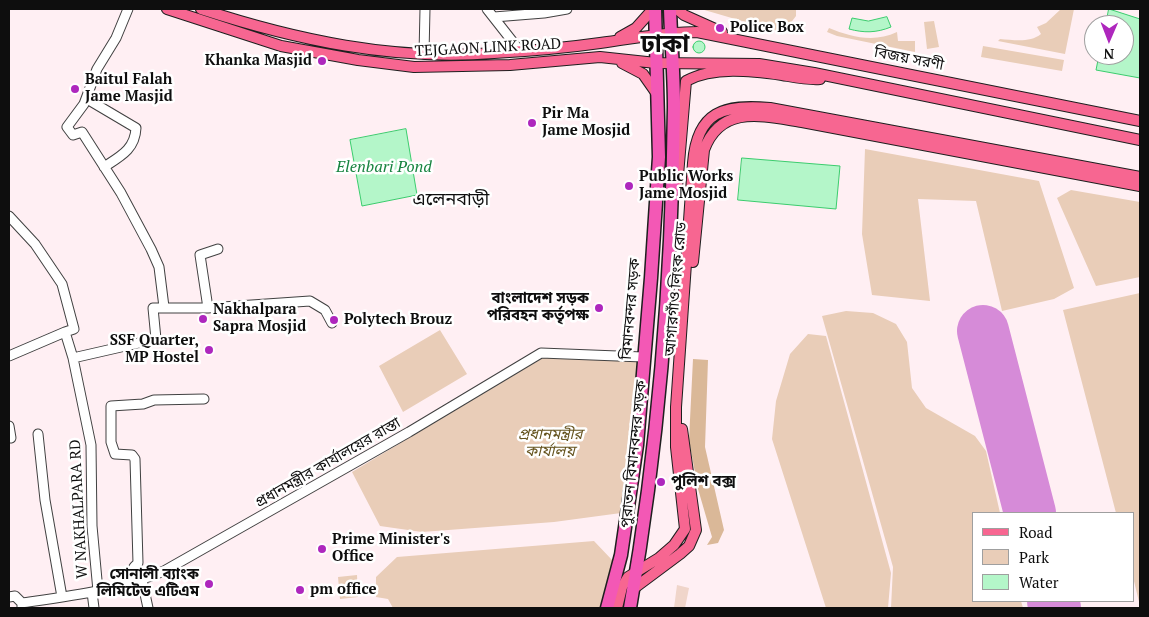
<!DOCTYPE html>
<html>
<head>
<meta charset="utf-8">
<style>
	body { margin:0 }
	#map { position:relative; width:1149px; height:617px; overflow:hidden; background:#ffeff3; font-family:"PT Serif",serif }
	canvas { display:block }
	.frame { position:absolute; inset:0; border:10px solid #0e0e0e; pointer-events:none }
	.legend { position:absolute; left:972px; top:512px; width:162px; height:90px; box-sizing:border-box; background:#fff; border:1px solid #9f9f9f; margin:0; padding:6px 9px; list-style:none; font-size:15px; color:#0e0e0e }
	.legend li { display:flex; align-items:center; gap:10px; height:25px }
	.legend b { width:25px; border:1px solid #9f9f9f }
	.north { position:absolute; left:1084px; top:15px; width:50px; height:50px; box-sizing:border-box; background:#fff; border:1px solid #9f9f9f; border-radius:50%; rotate:181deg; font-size:14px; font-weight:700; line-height:20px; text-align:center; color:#0e0e0e }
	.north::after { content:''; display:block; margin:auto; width:18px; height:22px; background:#ae27bd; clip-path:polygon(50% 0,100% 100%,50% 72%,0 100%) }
</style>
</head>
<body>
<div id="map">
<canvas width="1149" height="617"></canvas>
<div class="frame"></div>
<ul class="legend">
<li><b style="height:6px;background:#f76691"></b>Road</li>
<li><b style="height:14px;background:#e9cdb8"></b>Park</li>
<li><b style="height:14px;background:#b4f6c9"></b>Water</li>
</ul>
<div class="north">N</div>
</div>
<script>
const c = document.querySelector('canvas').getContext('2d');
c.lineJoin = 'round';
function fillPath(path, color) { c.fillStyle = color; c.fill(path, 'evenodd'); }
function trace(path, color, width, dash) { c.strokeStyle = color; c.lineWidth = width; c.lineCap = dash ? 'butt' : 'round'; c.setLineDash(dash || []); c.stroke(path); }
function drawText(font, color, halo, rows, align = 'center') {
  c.font = font + ' "PT Serif","Noto Sans Bengali",serif'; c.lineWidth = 5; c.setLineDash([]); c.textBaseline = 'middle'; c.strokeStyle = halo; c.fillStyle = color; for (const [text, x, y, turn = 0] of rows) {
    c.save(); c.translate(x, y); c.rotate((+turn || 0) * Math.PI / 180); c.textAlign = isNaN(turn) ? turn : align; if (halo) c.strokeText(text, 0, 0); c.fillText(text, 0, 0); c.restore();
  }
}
fillPath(new Path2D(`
	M701 9H796V16L783 33Z
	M1061 9H1074L1065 54 998 41 1000 39C1014 40 1030 43 1041 34L1037 27 1046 23Z
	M934 21 939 47 927 49 924 22Z
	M829 28C851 37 874 43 897 32L898 41H915V52L837 36 827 32Z
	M983 46 1064 60 1062 71 981 57Z
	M865 149 1039 181 1074 288 1054 299 1002 311 976 201 918 199 930 301 872 295 862 234Z
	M1071 190 1140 202V277L1096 286 1057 198Z
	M1140 293V606L1133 577V513H1116L1063 310Z
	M846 311 873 313 896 324 907 342 912 388 926 408 975 436 986 451 1000 513H973V601H1021L1023 608H891L893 567 822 316Z
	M440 330 467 374 403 412 379 366Z
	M808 334 826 336 891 573 888 608H826L772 439 776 401 790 354Z
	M546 356 638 362 621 513 554 522 422 532 380 526 352 472Z
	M594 541 613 561 603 608H393L388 599 376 597V577L397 557Z
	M357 575 358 597 340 599 338 577Z`), '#e9cdb8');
fillPath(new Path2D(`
	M693 359 708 360 705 447 724 530 718 543 707 545 712 537 698 489 689 440Z`), '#dab898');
fillPath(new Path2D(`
	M677 585 689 588 685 608H674Z`), '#f0d5ca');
const water = new Path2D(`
	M1109 9 1140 19V78L1096 70 1099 55H1124V25H1106Z
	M887 17 891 27C876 33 864 33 849 29L852 18 868 21Z
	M693 47a6 6 0 1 1 12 0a6 6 0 1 1-12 0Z
	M406 129 417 195 362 206 350 140Z
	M742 158 840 166 836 209 738 200Z`);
fillPath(water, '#b4f6c9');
trace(water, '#3bcc6d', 1);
trace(new Path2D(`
	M983 331 1030 513
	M1053 601 1055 608`), '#d68bd8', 52);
const minor = new Path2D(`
	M128 9 116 38 97 69 84 104 67 127 73 135 82 132 121 193 151 249 159 267 164 307
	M487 9 520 51
	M494 17 544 13 567 9
	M424 54 425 9
	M87 99 136 128C135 149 121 156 104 167
	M9 216 35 244 62 284 74 329 65 332 73 358 91 445 92 526 98 591
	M208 308 310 301 325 310 332 323
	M9 356 65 332
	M73 358 156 339 153 308H208L200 255 218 249
	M9 426 11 438H9
	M38 434 45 500 62 597
	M134 567 138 563 135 459 132 455 115 454 111 442V406L143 404 154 400 204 399
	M142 580 148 608
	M92 592 94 608
	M9 597 15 596 22 603V608
	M22 603C70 596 119 590 164 571L409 432 541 353 643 357`);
const major = new Path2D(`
	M167 9 281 46 358 60 414 67 510 65 600 57 656 63 759 64 814 73 1140 140
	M201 9C296 40 394 61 494 53 529 51 565 48 600 43 632 39 664 32 697 32L1140 121
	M677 9 684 15 722 32
	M620 37 636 28 653 9
	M622 63 643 74 657 94
	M677 187 686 81C713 66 752 71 782 75 794 77 808 80 820 79
	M693 262 704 150C721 104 763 116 802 122L1140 186
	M633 589 680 554 689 546 696 530 682 429
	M617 608 622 587 628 577 659 558 674 545 685 529 676 447V407L693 163C697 111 724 104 770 108L1140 177`);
const highway = new Path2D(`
	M607 608 621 555 637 445 651 278 659 157 655 9
	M630 608C659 444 672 274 674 107 674 74 671 41 670 9`);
trace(minor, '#414141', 11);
trace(major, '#1f1f1f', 12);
trace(highway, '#1f1f1f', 15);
trace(minor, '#fff', 9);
trace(major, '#f76691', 10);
trace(highway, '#f358b5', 12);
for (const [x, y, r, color] of [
	[720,28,5,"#ae27bd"],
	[322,61,5,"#ae27bd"],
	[75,89,5,"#ae27bd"],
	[532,123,5,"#ae27bd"],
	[629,186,5,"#ae27bd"],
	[599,308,5,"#ae27bd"],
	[203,319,5,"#ae27bd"],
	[334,320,5,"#ae27bd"],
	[209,350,5,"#ae27bd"],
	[661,482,5,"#ae27bd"],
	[322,549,5,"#ae27bd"],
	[209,584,5,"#ae27bd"],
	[300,590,5,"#ae27bd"]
]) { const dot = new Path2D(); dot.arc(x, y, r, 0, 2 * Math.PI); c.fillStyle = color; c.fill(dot); trace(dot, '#fff', 2); }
drawText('bold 15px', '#0e0e0e', '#fff', [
	["Police Box",730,28],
	["Khanka Masjid",312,61,"right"],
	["Baitul Falah",85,80],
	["Jame Masjid",85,97],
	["Pir Ma",542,114],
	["Jame Mosjid",542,131],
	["Public Works",639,177],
	["Jame Mosjid",639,194],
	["বাংলাদেশ সড়ক",589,299,"right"],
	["পরিবহন কর্তৃপক্ষ",589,316,"right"],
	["Nakhalpara",213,310],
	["Sapra Mosjid",213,327],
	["Polytech Brouz",344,320],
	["SSF Quarter,",199,341,"right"],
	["MP Hostel",199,358,"right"],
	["পুলিশ বক্স",671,482],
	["Prime Minister's",332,540],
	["Office",332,557],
	["সোনালী ব্যাংক",199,575,"right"],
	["লিমিটেড এটিএম",199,592,"right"],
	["pm office",310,590]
], 'left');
drawText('15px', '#0e0e0e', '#fff', [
	["TEJGAON LINK ROAD",488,48,-3],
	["বিজয় সরণী",909,59,11],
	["আগারগাঁও লিংক রোড",676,289,-85],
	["বিমানবন্দর সড়ক",631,309,-85],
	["পুরাতন বিমানবন্দর সড়ক",634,454,-84],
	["প্রধানমন্ত্রীর কার্যালয়ের রাস্তা",328,463,-30],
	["W NAKHALPARA RD",79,509,-93]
]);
drawText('italic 15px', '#65531e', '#fff', [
	["প্রধানমন্ত্রীর",550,435],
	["কার্যালয়",550,452]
]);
drawText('italic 16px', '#17833f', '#fff', [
	["Elenbari Pond",384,167]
]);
drawText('18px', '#0e0e0e', '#fff', [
	["এলেনবাড়ী",451,200]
]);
drawText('bold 25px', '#0e0e0e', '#fff', [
	["ঢাকা",665,45]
]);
</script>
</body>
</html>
